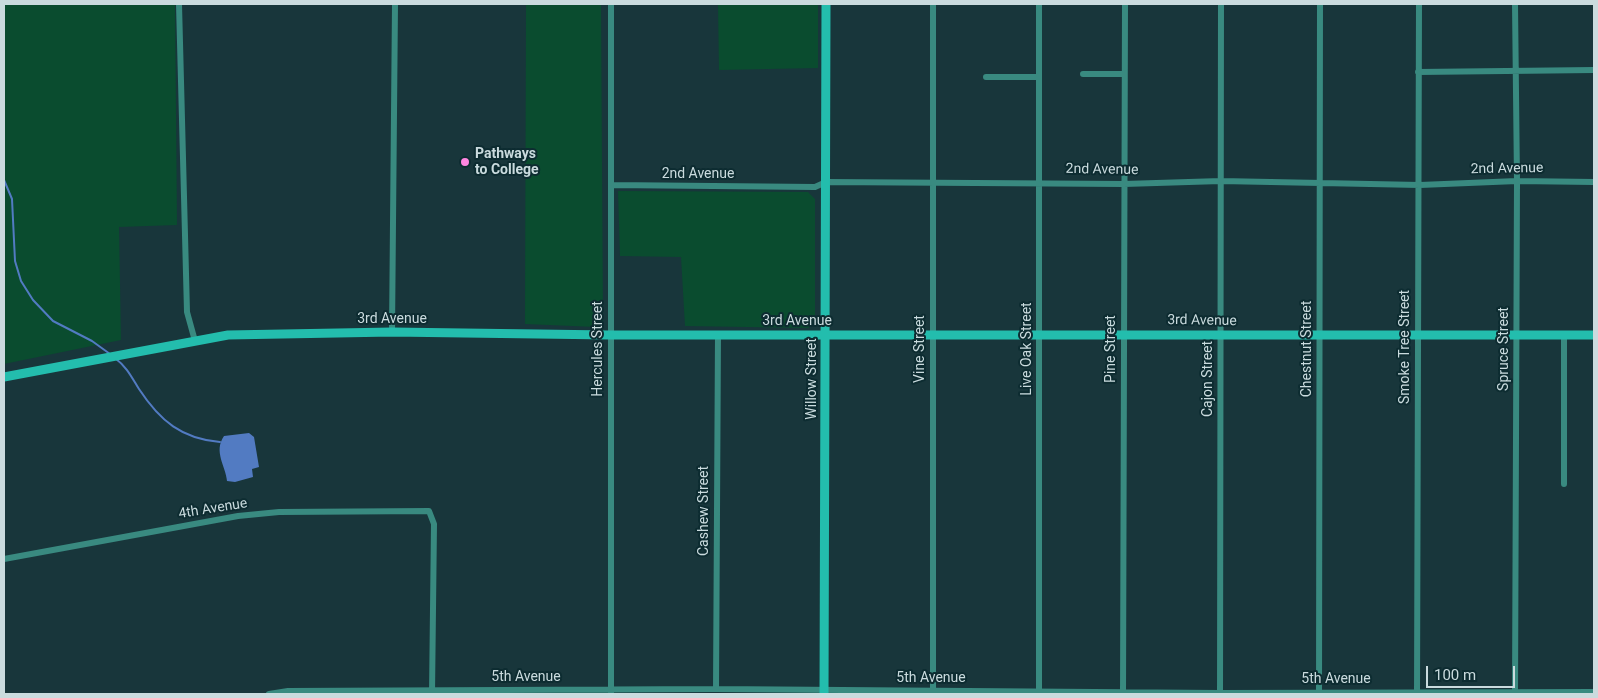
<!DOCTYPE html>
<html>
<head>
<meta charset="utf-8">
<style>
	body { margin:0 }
	#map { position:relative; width:1598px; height:698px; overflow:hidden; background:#18363b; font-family:Roboto,sans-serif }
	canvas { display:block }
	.frame { position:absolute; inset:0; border:5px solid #cadbde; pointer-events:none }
	.scale { position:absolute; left:1426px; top:666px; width:89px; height:22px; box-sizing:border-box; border:2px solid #cadbde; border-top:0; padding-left:6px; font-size:15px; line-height:18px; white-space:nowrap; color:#cadbde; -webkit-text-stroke:4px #0d2c31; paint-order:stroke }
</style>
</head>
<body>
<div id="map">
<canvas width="1598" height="698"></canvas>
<div class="frame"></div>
<div class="scale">100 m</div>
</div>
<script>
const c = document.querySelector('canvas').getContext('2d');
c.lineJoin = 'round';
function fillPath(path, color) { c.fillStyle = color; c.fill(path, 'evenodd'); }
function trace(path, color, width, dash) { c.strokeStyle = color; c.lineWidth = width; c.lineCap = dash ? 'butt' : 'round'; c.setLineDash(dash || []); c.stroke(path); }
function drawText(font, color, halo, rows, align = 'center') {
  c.font = font + ' Roboto,sans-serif'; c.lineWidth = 4; c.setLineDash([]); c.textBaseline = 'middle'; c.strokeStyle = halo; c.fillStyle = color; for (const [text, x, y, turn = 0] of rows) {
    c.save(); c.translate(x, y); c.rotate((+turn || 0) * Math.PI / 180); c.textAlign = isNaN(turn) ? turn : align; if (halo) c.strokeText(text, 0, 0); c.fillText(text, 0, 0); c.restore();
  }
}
fillPath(new Path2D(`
	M4 4H175L177 225 119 227 121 340 4 364Z
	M526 4H601L603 321 596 327 525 324Z
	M718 4H818V68L719 70Z
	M618 191 808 192 815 199V323L808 328 685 326 681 257 620 256Z`), '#0a4c2f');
fillPath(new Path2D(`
	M249 433 254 437 259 467 252 469 253 477 235 482 227 481C226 466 213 452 224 436Z`), '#527bc2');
trace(new Path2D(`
	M4 180 12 199 15 261 21 281 33 300 53 321 92 341 110 354
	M116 359C127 367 132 378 139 389 160 421 182 439 220 442`), '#527bc2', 2);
trace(new Path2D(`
	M179 4 187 312 195 341
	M611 4V694
	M1418 72 1594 70
	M1083 74H1124
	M986 77H1038
	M611 185 815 187 826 182 1124 184 1221 181 1420 185 1517 181 1594 182
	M392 332 395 4
	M1564 484V334
	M4 559 238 516 279 512 429 511 434 524 432 694
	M716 689 718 334
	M1039 692V4
	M269 694 288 691 716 689 1220 693 1594 692
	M933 694V4
	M1123 694 1125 4
	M1220 694 1221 4
	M1319 694 1320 4
	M1417 694 1419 4
	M1515 694 1517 181 1515 4`), '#398a80', 6);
trace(new Path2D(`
	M4 377 228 335 392 332 610 335H1594
	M824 694 826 4`), '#23bdad', 9);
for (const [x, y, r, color] of [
	[465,162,5,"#fe86e0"]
]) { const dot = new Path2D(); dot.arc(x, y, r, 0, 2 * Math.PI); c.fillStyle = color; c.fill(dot); trace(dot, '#0d2c31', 2); }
drawText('bold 14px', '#cadbde', '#0d2c31', [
	["Pathways",475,154],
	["to College",475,170]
], 'left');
drawText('14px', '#cadbde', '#0d2c31', [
	["2nd Avenue",1507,169,-1],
	["2nd Avenue",1102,170,1],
	["2nd Avenue",698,174],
	["3rd Avenue",392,319],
	["3rd Avenue",797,321],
	["3rd Avenue",1202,321,1],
	["Smoke Tree Street",1405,347,-90],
	["Hercules Street",598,349,-90],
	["Vine Street",920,349,-90],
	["Live Oak Street",1027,349,-90],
	["Pine Street",1111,349,-90],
	["Chestnut Street",1307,349,-90],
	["Spruce Street",1504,349,-90],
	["Willow Street",812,379,-90],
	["Cajon Street",1208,379,-90],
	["4th Avenue",213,509,-9],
	["Cashew Street",704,511,-90],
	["5th Avenue",526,677],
	["5th Avenue",931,678],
	["5th Avenue",1336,679]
]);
</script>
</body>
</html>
